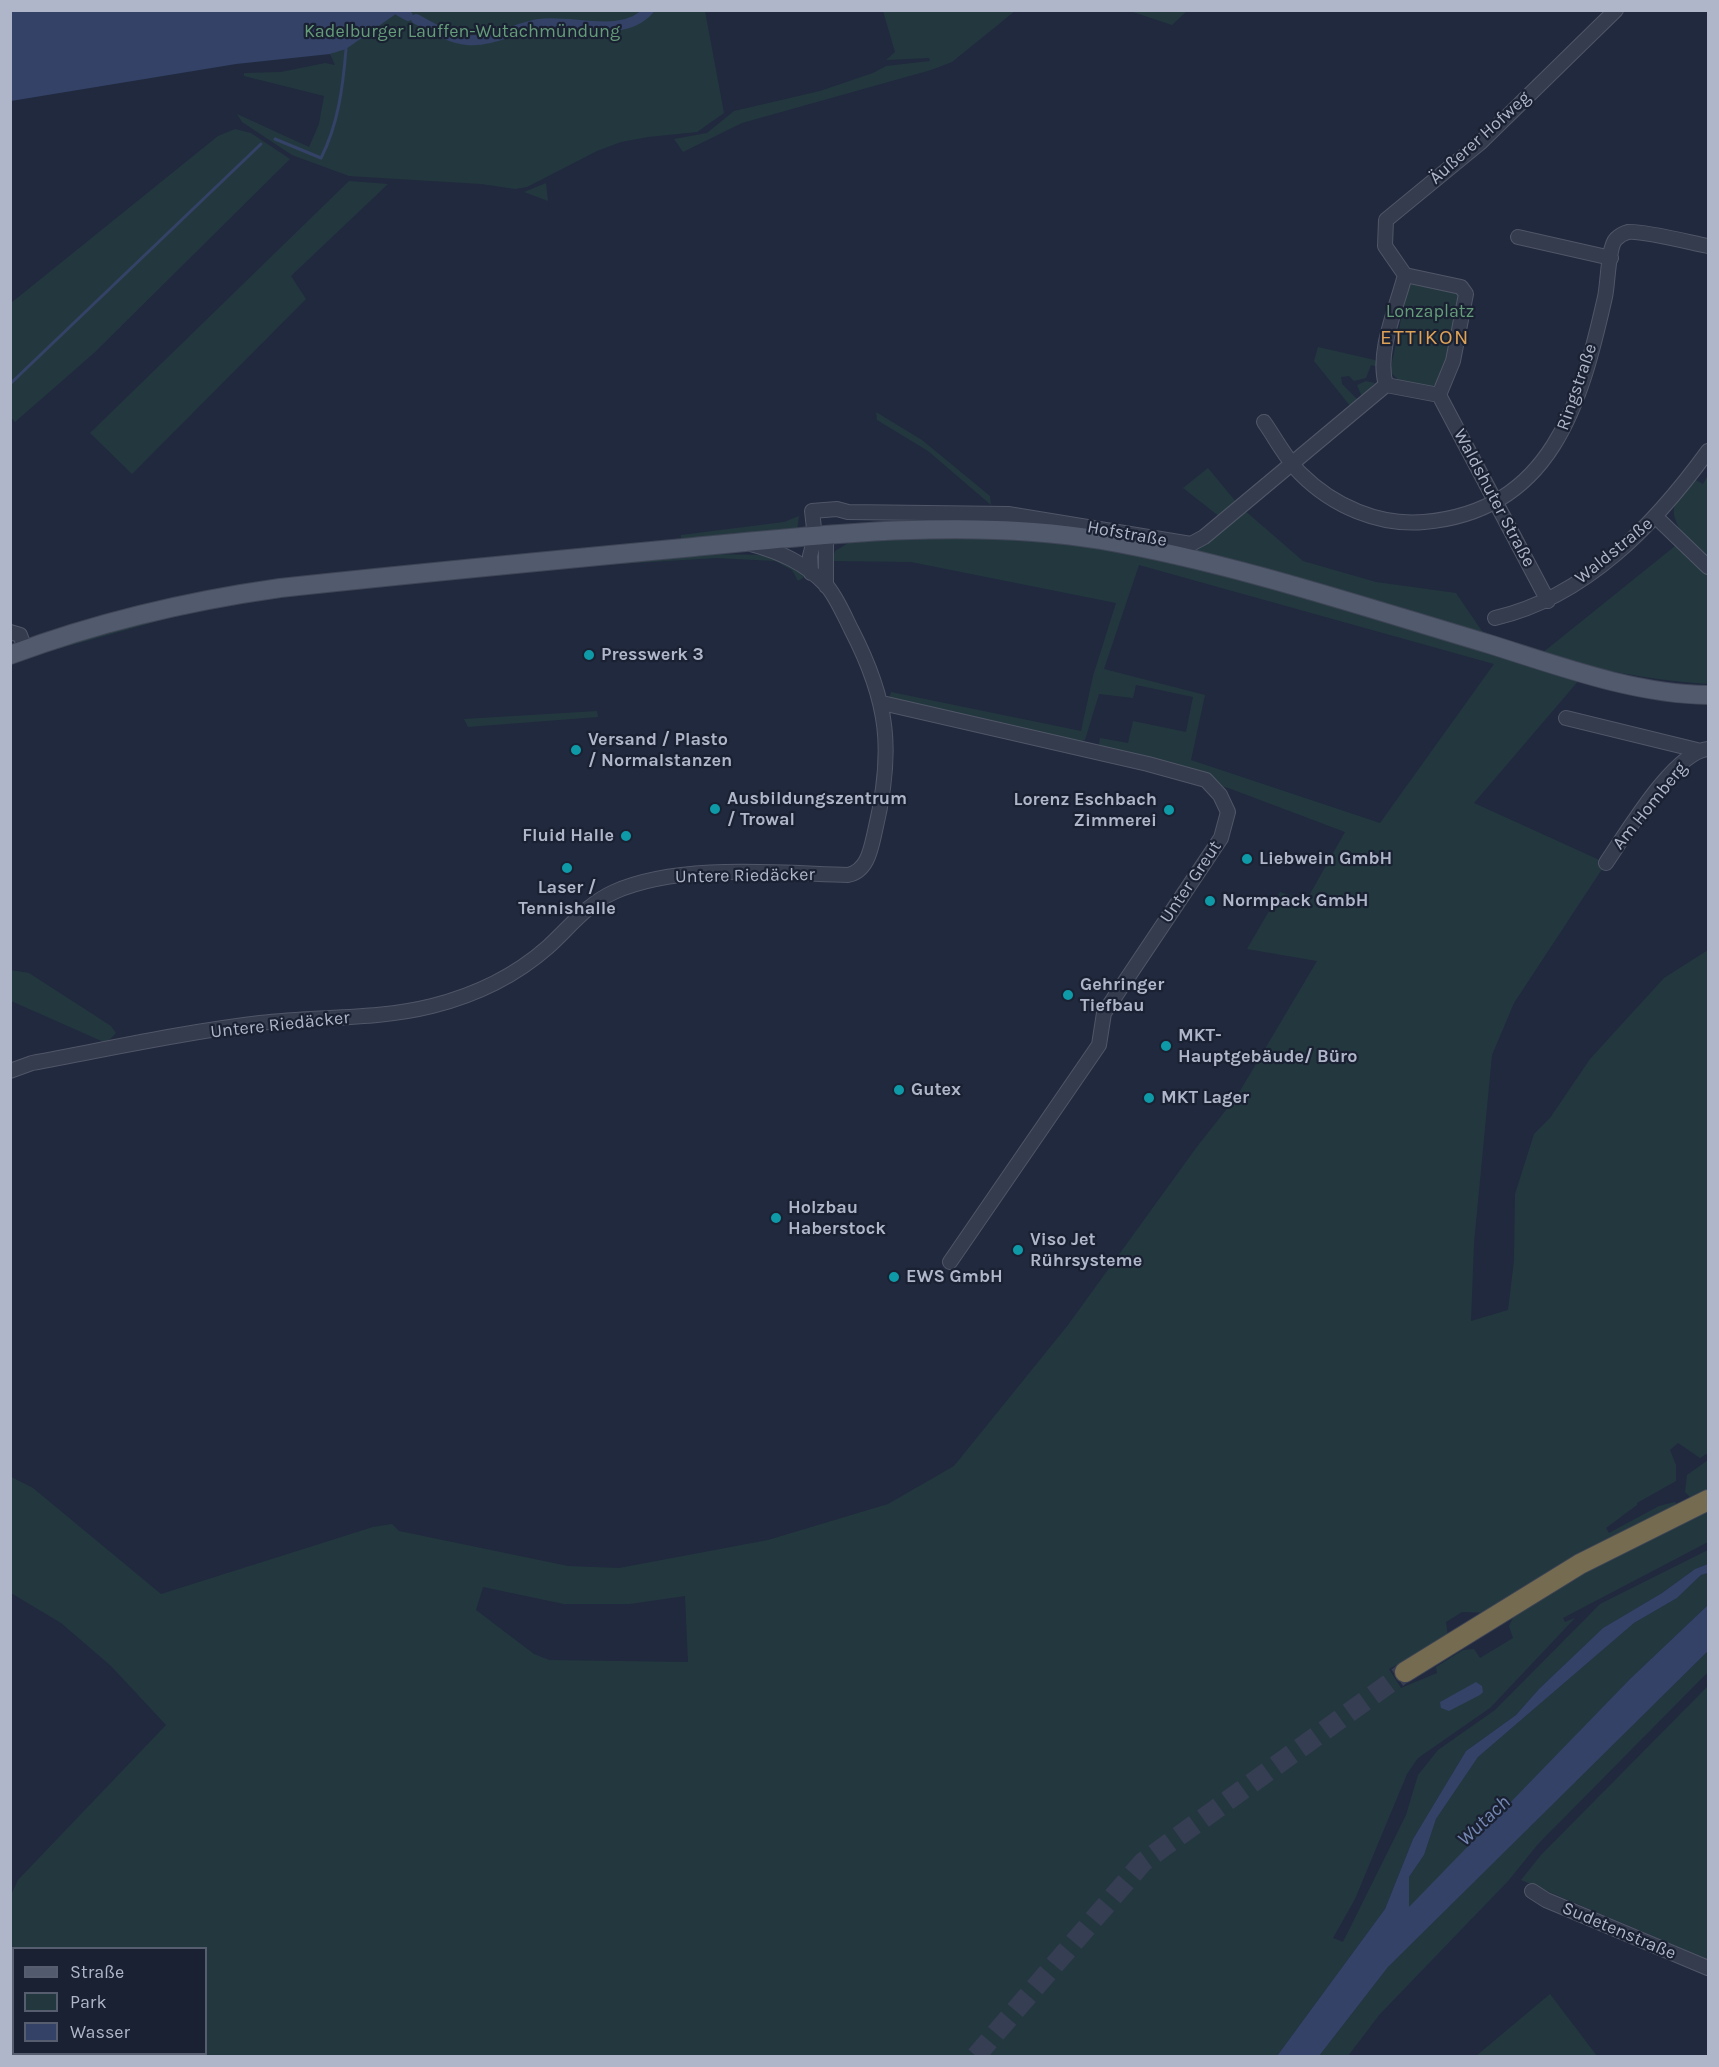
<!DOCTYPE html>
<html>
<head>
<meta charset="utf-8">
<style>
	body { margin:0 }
	#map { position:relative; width:1719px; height:2067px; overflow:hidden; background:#21293e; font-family:Karla,sans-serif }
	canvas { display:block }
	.frame { position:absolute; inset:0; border:12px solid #b0b6c9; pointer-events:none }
	.legend { position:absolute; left:12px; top:1947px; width:195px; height:108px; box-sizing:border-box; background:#1a2132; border:2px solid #565d6e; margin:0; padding:8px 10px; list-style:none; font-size:18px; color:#b0b6c9 }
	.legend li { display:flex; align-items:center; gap:12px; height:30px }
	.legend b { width:30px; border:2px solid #565d6e }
</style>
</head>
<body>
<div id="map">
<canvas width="1719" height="2067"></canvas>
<div class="frame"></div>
<ul class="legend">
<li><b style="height:8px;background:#525a6e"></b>Straße</li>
<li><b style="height:16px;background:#23383e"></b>Park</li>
<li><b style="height:16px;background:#334266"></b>Wasser</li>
</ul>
</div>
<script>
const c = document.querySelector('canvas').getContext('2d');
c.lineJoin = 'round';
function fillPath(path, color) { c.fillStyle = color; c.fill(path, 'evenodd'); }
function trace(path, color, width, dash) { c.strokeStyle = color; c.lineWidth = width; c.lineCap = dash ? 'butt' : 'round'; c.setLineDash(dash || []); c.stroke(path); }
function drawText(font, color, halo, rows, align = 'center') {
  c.font = font + ' Karla,sans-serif'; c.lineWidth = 4.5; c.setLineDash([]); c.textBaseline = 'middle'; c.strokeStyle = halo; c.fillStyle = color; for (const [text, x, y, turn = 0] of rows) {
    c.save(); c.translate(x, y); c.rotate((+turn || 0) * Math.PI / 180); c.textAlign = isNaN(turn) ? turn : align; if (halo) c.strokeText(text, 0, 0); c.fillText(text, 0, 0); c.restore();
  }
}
fillPath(new Path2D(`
	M317 10 705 11 724 113 697 132 648 137 621 142 597 151 527 187 515 189 481 184 349 176 292 155 242 122 237 114 309 147 319 124 324 96 244 76V73L281 72 325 63 335 65 330 54 334 53Z
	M883 11H1015L952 62 931 70 742 123 683 152 674 139 707 133 734 111 820 91 873 73 886 66 930 61 929 58 886 60 895 52Z
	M1130 11H1187L1172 25Z
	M235 129 251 133 290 159 94 353 15 422 10 416 11 303 218 136Z
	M349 181 388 184 291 276 306 299 132 474 90 433Z
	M546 183 548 201 524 192Z
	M1409 281 1462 293 1449 358 1438 383 1431 387 1403 384 1390 372Z
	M1318 347 1379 361V367L1371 365 1366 378 1354 381 1349 376 1341 377 1342 384 1359 401 1351 407 1314 361Z
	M1366 381 1375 383 1362 397 1357 385Z
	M876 412 922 440 990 496 991 505 928 451 877 420Z
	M1208 468 1237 503 1220 517 1183 488Z
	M1708 475V684C1651 680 1596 670 1541 654L1675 546 1684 535C1665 508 1675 502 1694 479L1703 484Z
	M1243 509 1303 561 1376 582 1456 593 1486 637 1189 552Z
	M799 516 797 530 681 542V535L784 522Z
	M933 537 1049 540 1180 561 1580 679 1474 803 1606 863 1514 1003 1492 1055 1474 1243 1471 1321 1508 1310 1514 1261 1515 1194 1534 1134 1550 1118 1590 1059 1664 978 1708 950V1453L1700 1458 1678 1443 1670 1450 1676 1465V1481L1637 1503V1505L1606 1528 1609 1533 1659 1506 1675 1502 1678 1506 1491 1613 1462 1612 1446 1622 1448 1637 1389 1669 1401 1688 1437 1673 1436 1667 1463 1650 1474 1649 1480 1658 1513 1638 1509 1626 1515 1614 1585 1572 1708 1510V1542L1563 1618 1565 1622 1575 1618 1490 1708 1418 1758 1407 1774 1355 1899 1333 1938 1343 1942 1406 1815 1418 1775 1438 1750 1495 1710 1600 1604 1708 1550V1564L1695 1569 1662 1593 1603 1628 1539 1689 1516 1715 1466 1751 1413 1839 1385 1909 1277 2056H11L10 1897 18 1880 166 1725 111 1666 61 1623 11 1593V1477L33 1488 161 1594 373 1527 392 1524 399 1531 568 1566 619 1568 768 1540 888 1504 954 1466 1068 1325 1196 1148 1237 1096 1317 961 1247 949 1280 892 1306 901 1345 832 1231 789 1102 749 1099 745 1100 738 1128 743 1133 721 1186 732 1193 697 1136 685 1133 698 1099 694 1085 740 1080 742 889 699 891 692 1081 731 1093 676 1116 603 911 562 832 561 835 551 850 542ZM1139 565 1494 664 1380 823 1191 760 1205 695 1104 669ZM483 1587 564 1604H630L685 1596 688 1662 549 1660 534 1654 476 1610ZM1476 1683 1482 1686 1480 1695 1440 1702ZM14 1948H206V2054H14Z
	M699 554 773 555 803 572 804 577 798 581 792 570 775 561 716 558 603 565 369 587 239 602 198 610 36 655V651L239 598Z
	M597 711 598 717 468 727 464 719Z
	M10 970 29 973 111 1026 116 1033 106 1043 11 1001Z
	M1708 1460V1490L1691 1498 1685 1492 1687 1475Z
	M1708 1573V1605L1630 1679 1409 1908V1877L1424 1855 1436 1819 1478 1757 1634 1623 1677 1598 1701 1575Z
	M1708 1651V1672L1538 1844 1509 1880 1380 2014 1348 2056H1319L1388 1967Z
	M1708 1686V1967L1705 1966 1707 1959 1521 1880 1541 1855Z
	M1550 1994 1597 2056H1476Z`), '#23383e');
fillPath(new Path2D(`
	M11 10H400V11L346 49 330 54 236 64 11 101Z
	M1708 1564V1573L1701 1575 1677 1598 1634 1623 1478 1757 1436 1819 1424 1855 1409 1877V1907L1630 1679 1708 1605V1651L1388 1967 1319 2056H1277L1385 1909 1413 1839 1466 1751 1516 1715 1539 1689 1603 1628 1662 1593 1695 1569Z
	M1476 1682 1482 1686 1483 1692 1480 1695 1449 1711 1441 1708 1440 1702Z`), '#334266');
trace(new Path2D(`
	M275 139 321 158C338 125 343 87 346 49
	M10 384 261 144`), '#334266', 3);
trace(new Path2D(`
	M399 11 408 16
	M416 19C431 27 450 39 467 40 492 42 515 28 539 24 574 19 622 40 649 10`), '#334266', 10);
trace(new Path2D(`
	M976 2056 1143 1862 1405 1672`), '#363e53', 20, [20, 10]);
const minor = new Path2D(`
	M1518 237 1611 258
	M1405 275 1385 246 1386 220 1481 142 1616 10
	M1405 275 1461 287 1466 294 1453 361 1439 395
	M1386 385C1376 352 1397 307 1405 275
	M1386 385 1439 395
	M1439 395 1548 601
	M1264 422C1276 439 1286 459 1301 474 1333 506 1379 526 1424 522 1552 511 1581 403 1605 297 1608 284 1608 247 1616 239 1619 236 1624 233 1628 232 1641 230 1692 243 1708 246
	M1656 517 1708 567
	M826 536V586
	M811 573 810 556 815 537 812 511 837 509 848 512 1008 514 1191 544 1204 537 1386 385
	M1495 618C1586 597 1655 524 1708 451
	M10 632 20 635 25 649
	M882 703 1148 764 1206 780 1220 795 1228 812 1221 838 1104 1013 1099 1045 950 1262
	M1566 718 1697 750
	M1606 863C1626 834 1674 752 1708 749
	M10 1071 32 1063C108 1049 184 1032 260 1023 318 1016 376 1020 432 1006 476 995 514 977 548 947 569 928 587 904 614 892 679 863 778 873 848 875 868 871 871 848 875 831 894 751 889 702 851 629 844 615 836 596 826 585 805 563 780 552 751 544
	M1532 1891 1546 1900 1708 1968`);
const major = new Path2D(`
	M10 655C98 622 188 601 280 588 418 573 556 560 694 547 823 534 973 518 1101 540 1233 563 1361 606 1489 644 1559 666 1634 694 1708 695`);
const highway = new Path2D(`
	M1405 1672 1580 1564 1708 1500`);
trace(minor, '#505668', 16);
trace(major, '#3e4556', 20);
trace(highway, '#3d4355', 22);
trace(minor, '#353c4d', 14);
trace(major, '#525a6e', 18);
trace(highway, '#746b51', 20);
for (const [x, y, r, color] of [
	[589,655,6,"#0f9aa8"],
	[576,750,6,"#0f9aa8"],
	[715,809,6,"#0f9aa8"],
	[1169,810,6,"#0f9aa8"],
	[626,836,6,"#0f9aa8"],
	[1247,859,6,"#0f9aa8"],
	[567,868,6,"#0f9aa8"],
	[1210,901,6,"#0f9aa8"],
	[1068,995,6,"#0f9aa8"],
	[1166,1046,6,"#0f9aa8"],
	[899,1090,6,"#0f9aa8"],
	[1149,1098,6,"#0f9aa8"],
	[776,1218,6,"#0f9aa8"],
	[1018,1250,6,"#0f9aa8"],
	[894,1277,6,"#0f9aa8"]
]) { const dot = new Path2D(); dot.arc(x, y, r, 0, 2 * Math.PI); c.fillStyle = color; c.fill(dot); trace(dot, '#1a2132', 2); }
drawText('18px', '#659c79', '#1a2132', [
	["Kadelburger Lauffen-Wutachmündung",462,32],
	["Lonzaplatz",1430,312]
]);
drawText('18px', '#b0b6c9', '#1a2132', [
	["Äußerer Hofweg",1480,138,-42],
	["Ringstraße",1577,387,-71],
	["Waldshuter Straße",1494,498,62],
	["Hofstraße",1127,534,10],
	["Waldstraße",1614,551,-39],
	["Am Homberg",1650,806,-51],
	["Untere Riedäcker",745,876,-1],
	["Unter Greut",1191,882,-56],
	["Untere Riedäcker",280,1025,-6],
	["Sudetenstraße",1619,1931,23]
]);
drawText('bold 18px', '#b0b6c9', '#1a2132', [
	["Presswerk 3",601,655],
	["Versand / Plasto",588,740],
	["/ Normalstanzen",588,761],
	["Ausbildungszentrum",727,799],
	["/ Trowal",727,820],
	["Lorenz Eschbach",1157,800,"right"],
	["Zimmerei",1157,821,"right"],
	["Fluid Halle",614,836,"right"],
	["Liebwein GmbH",1259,859],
	["Laser /",567,888,"center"],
	["Tennishalle",567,909,"center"],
	["Normpack GmbH",1222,901],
	["Gehringer",1080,985],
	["Tiefbau",1080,1006],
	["MKT-",1178,1036],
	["Hauptgebäude/ Büro",1178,1057],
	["Gutex",911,1090],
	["MKT Lager",1161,1098],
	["Holzbau",788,1208],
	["Haberstock",788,1229],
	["Viso Jet",1030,1240],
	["Rührsysteme",1030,1261],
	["EWS GmbH",906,1277]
], 'left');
drawText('italic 20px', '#7588b3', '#1a2132', [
	["Wutach",1484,1821,-43]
]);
c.letterSpacing = '1.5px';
drawText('21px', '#dea256', '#1a2132', [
	["ETTIKON",1425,338]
]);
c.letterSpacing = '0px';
</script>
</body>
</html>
